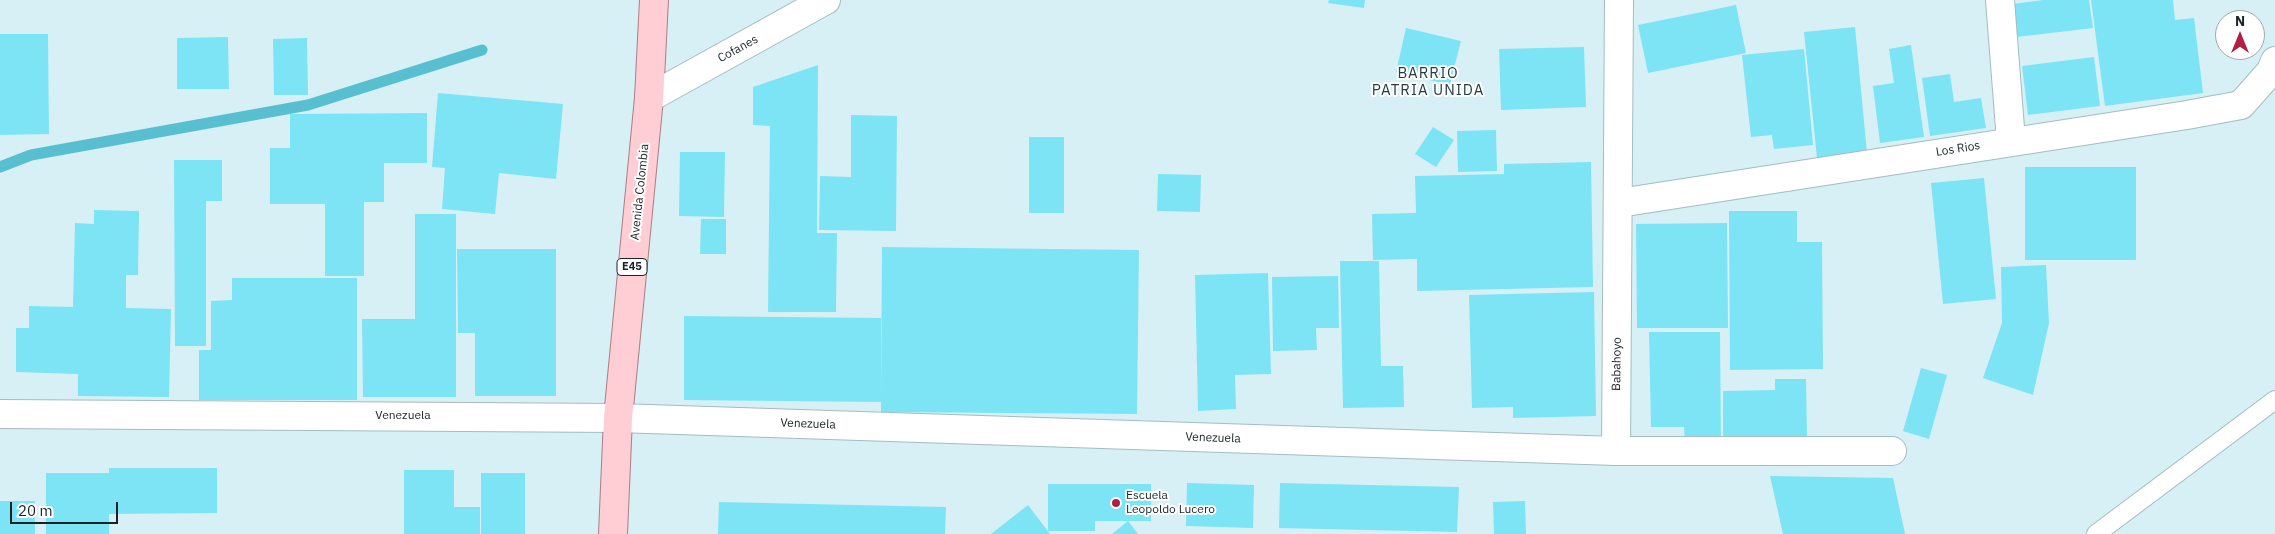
<!DOCTYPE html>
<html>
<head>
<meta charset="utf-8">
<style>
	body { margin:0 }
	#map { position:relative; width:2275px; height:534px; overflow:hidden; background:#d6f0f5; font-family:"IBM Plex Sans",sans-serif }
	canvas { display:block }
	.north { position:absolute; left:2215px; top:10px; width:50px; height:50px; box-sizing:border-box; background:#fff; border:1px solid #a3a7a8; border-radius:50%; rotate:0deg; font-size:14px; font-weight:700; line-height:20px; text-align:center; color:#192325 }
	.north::after { content:''; display:block; margin:auto; width:18px; height:22px; background:#b11e48; clip-path:polygon(50% 0,100% 100%,50% 72%,0 100%) }
	.scale { position:absolute; left:10px; top:502px; width:108px; height:22px; box-sizing:border-box; border:2px solid #192325; border-top:0; padding-left:6px; font-size:15px; line-height:18px; white-space:nowrap; color:#192325; -webkit-text-stroke:4px #fff; paint-order:stroke }
</style>
</head>
<body>
<div id="map">
<canvas width="2275" height="534"></canvas>
<div class="north">N</div>
<div class="scale">20 m</div>
</div>
<script>
const c = document.querySelector('canvas').getContext('2d');
c.lineJoin = 'round';
function trace(path, color, width, dash) { c.strokeStyle = color; c.lineWidth = width; c.lineCap = dash ? 'butt' : 'round'; c.setLineDash(dash || []); c.stroke(path); }
function fillPath(path, color) { c.fillStyle = color; c.fill(path, 'evenodd'); }
function drawText(font, color, halo, rows, align = 'center') {
  c.font = font + ' "IBM Plex Sans",sans-serif'; c.lineWidth = 4; c.setLineDash([]); c.textBaseline = 'middle'; c.strokeStyle = halo; c.fillStyle = color; for (const [text, x, y, turn = 0] of rows) {
    c.save(); c.translate(x, y); c.rotate((+turn || 0) * Math.PI / 180); c.textAlign = isNaN(turn) ? turn : align; if (halo) c.strokeText(text, 0, 0); c.fillText(text, 0, 0); c.restore();
  }
}
trace(new Path2D(`
	M0 167 31 155 308 105 482 50`), '#57bfd0', 11);
fillPath(new Path2D(`
	M1329 0H1365L1364 8 1328 3Z
	M2043 0H2089L2093 28 2017 37 2013 4Z
	M2091 0H2173L2175 20 2194 18 2203 93 2105 106Z
	M1736 5 1746 53 1648 73 1638 25Z
	M1855 27 1867 153 1817 158 1804 32Z
	M1406 28 1461 41 1450 85 1396 72Z
	M0 34H48L49 134 0 135Z
	M228 37 229 89H177V38Z
	M307 38 308 95H274L273 39Z
	M1911 45 1924 137 1880 143 1873 86 1894 83 1889 49Z
	M1584 47 1586 107 1501 110 1499 49Z
	M1804 49 1813 145 1774 149 1772 135 1751 137 1742 55Z
	M2094 57 2100 106 2028 115 2022 66Z
	M818 65 817 233H837L836 312H768L770 126 753 125V87Z
	M1950 74 1954 102 1981 98 1986 128 1930 136 1922 78Z
	M438 93 563 104 556 179 499 173 495 214 442 209 445 168 432 167Z
	M427 113V163H384V202H364V276H325V204H270V148H290V114Z
	M851 115 897 116 896 231 819 230 820 176 851 177Z
	M1433 127 1454 140 1436 167 1415 154Z
	M1496 130 1497 171 1458 172 1457 131Z
	M1029 137H1064V213H1029Z
	M680 152H725L724 217 679 216Z
	M174 160H222V201H206V346H175Z
	M1591 162 1593 287 1417 291V259L1373 260 1372 214 1416 213 1415 176 1504 174V164Z
	M2025 167H2136V260H2025Z
	M1158 174 1201 175 1200 212 1157 211Z
	M1984 178 1996 299 1943 304 1931 183Z
	M94 210 139 211 138 275H126V308L171 309 169 397 78 396V374L16 372V328H29V306L73 307 75 223 94 224Z
	M1729 211H1797V242H1822L1823 369 1730 370Z
	M415 214H456V397H363L362 319H415Z
	M701 219H726V254H700Z
	M1727 223 1728 328H1637L1636 224Z
	M882 247 1139 250 1137 414 881 412V402L684 400V316L881 318V397Z
	M457 249H556V396H475V333H458Z
	M1340 261H1379L1381 366H1403L1404 407 1343 408Z
	M2046 265 2049 323 2033 395 1983 378 2002 323 2001 267Z
	M1268 273 1271 374 1235 375 1236 409 1198 411 1195 275Z
	M1338 276 1339 328H1316L1317 350 1273 351 1272 277Z
	M232 278H357V400H199V350H211V301L232 300Z
	M1594 292 1596 416 1513 418V407L1472 408 1469 295Z
	M1649 332H1720L1721 445 1685 446 1684 427H1651Z
	M1921 368 1947 375 1929 439 1903 431Z
	M1775 379H1806L1807 437 1723 438V391L1775 390Z
	M109 468H217V513L109 514V534H46V473H109Z
	M404 470H454V507H480V534H404Z
	M481 473H525V534H481Z
	M1770 476 1893 478 1905 534H1783Z
	M1187 483 1254 485 1253 528 1186 526Z
	M1280 483 1459 487 1457 532 1279 528Z
	M1048 484H1151V521H1095V531H1048Z
	M0 501H35V534H0Z
	M1525 501 1526 534H1494L1493 502Z
	M719 502 946 507 945 534H718Z
	M1028 505 1050 534H991Z
	M1128 521 1138 534H1112Z`), '#7de4f5');
const lane = new Path2D(`
	M2096 534 2275 400`);
const street = new Path2D(`
	M1619 0 1616 451H1892
	M2000 0 2011 141
	M649 98 826 0
	M1619 203 2187 115 2241 105 2271 71 2275 61
	M0 414 618 418 1616 451`);
const primary = new Path2D(`
	M613 534 618 418 649 98 654 0`);
trace(lane, '#a3bdc1', 20);
trace(street, '#a3bdc1', 30);
trace(primary, '#ae7d85', 30);
trace(lane, '#fff', 18);
trace(street, '#fff', 28);
trace(primary, '#feced4', 28);
for (const [x, y, r, color] of [
	[1116,503,5,"#b11e48"]
]) { const dot = new Path2D(); dot.arc(x, y, r, 0, 2 * Math.PI); c.fillStyle = color; c.fill(dot); trace(dot, '#fff', 2); }
for (const [x, y, w] of [
	[632,267,30]
]) { const box = new Path2D(); box.roundRect(x - w / 2, y - 8.5, w, 17, 4); c.fillStyle = '#fff'; c.fill(box); trace(box, '#192325', 1); }
drawText('bold 11px', '#192325', null, [
	["E45",632,267]
]);
drawText('12px', '#192325', '#fff', [
	["Cofanes",738,49,-29],
	["Los Rios",1958,149,-9],
	["Avenida Colombia",640,192,-84],
	["Babahoyo",1617,364,-89],
	["Venezuela",403,416],
	["Venezuela",808,424,2],
	["Venezuela",1213,438,2]
]);
drawText('12px', '#192325', '#fff', [
	["Escuela",1126,496],
	["Leopoldo Lucero",1126,510]
], 'left');
c.letterSpacing = '1px';
drawText('15px', '#263c40', '#fff', [
	["BARRIO",1428,74],
	["PATRIA UNIDA",1428,91]
]);
c.letterSpacing = '0px';
</script>
</body>
</html>
